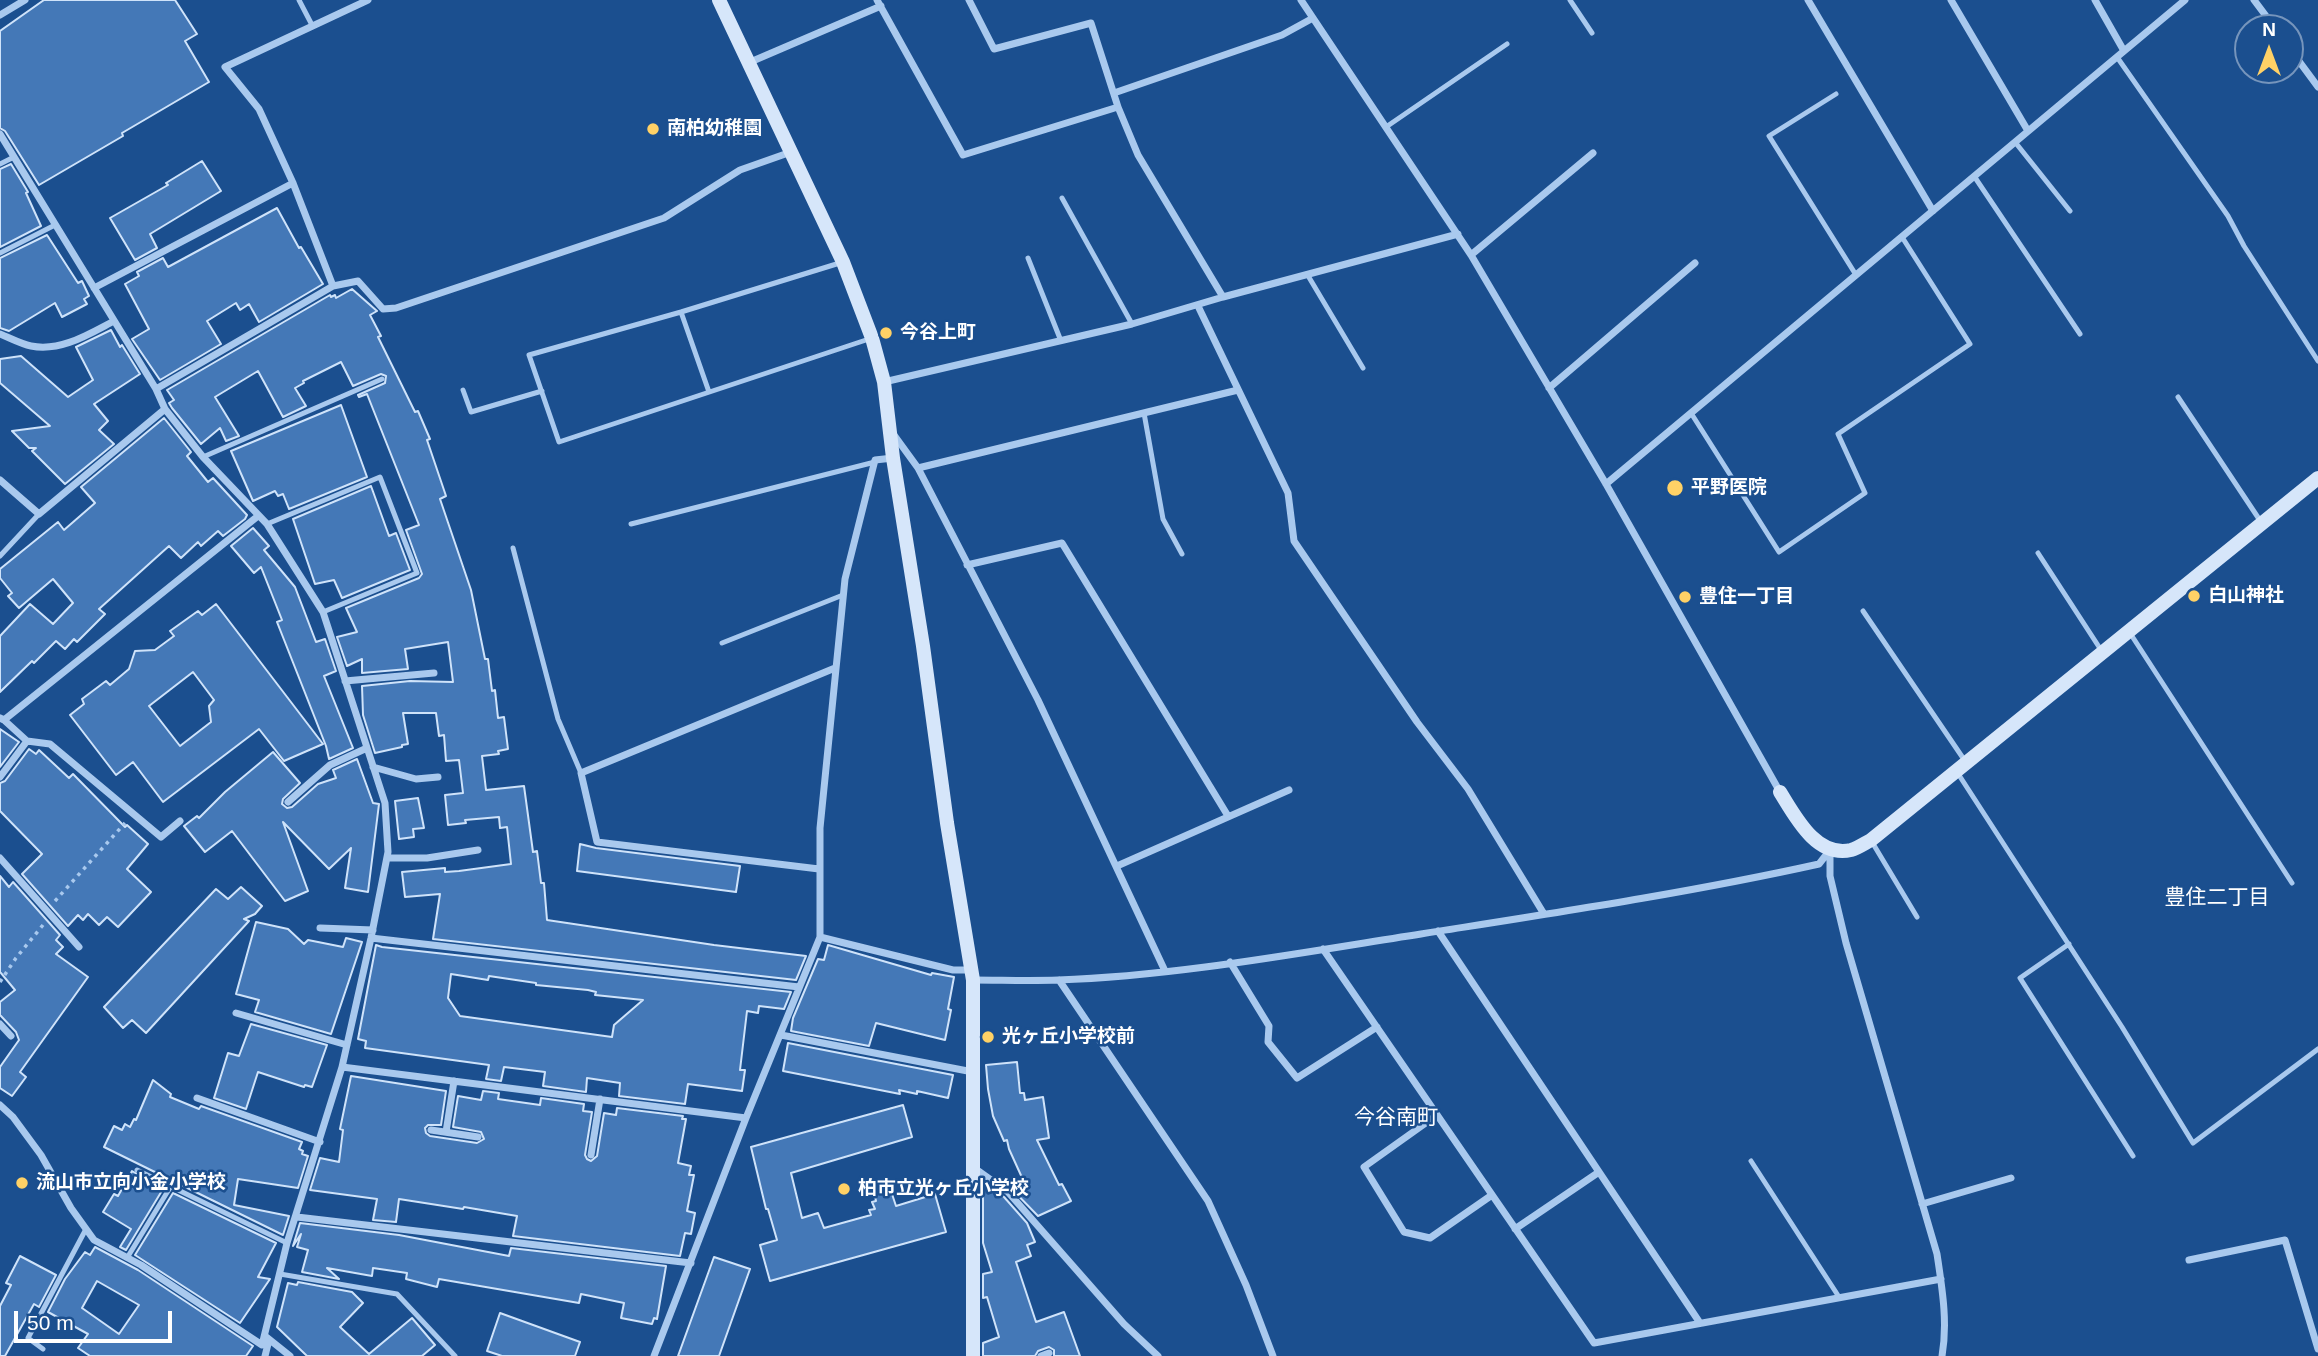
<!DOCTYPE html>
<html>
<head>
<meta charset="utf-8">
<style>
	body { margin:0 }
	#map { position:relative; width:2318px; height:1356px; overflow:hidden; background:#1b4f8f; font-family:Arial,sans-serif }
	canvas { display:block }
	.north { position:absolute; left:2234px; top:14px; width:70px; height:70px; box-sizing:border-box; background:#1b4f8f; border:2px solid #7695bc; border-radius:50%; rotate:0deg; font-size:19px; font-weight:700; line-height:28px; text-align:center; color:#fff }
	.north::after { content:''; display:block; margin:auto; width:24px; height:32px; background:#ffd166; clip-path:polygon(50% 0,100% 100%,50% 72%,0 100%) }
	.scale { position:absolute; left:14px; top:1311px; width:158px; height:32px; box-sizing:border-box; border:4px solid #fff; border-top:0; padding-left:9px; font-size:21px; line-height:24px; white-space:nowrap; color:#fff; -webkit-text-stroke:5px #1b4f8f; paint-order:stroke }
</style>
</head>
<body>
<div id="map">
<canvas width="2318" height="1356"></canvas>
<div class="north">N</div>
<div class="scale">50 m</div>
</div>
<script>
const c = document.querySelector('canvas').getContext('2d');
c.lineJoin = 'round';
function fillPath(path, color) { c.fillStyle = color; c.fill(path, 'evenodd'); }
function trace(path, color, width, dash) { c.strokeStyle = color; c.lineWidth = width; c.lineCap = dash ? 'butt' : 'round'; c.setLineDash(dash || []); c.stroke(path); }
function drawText(font, color, halo, rows, align = 'center') {
  c.font = font + ' Arial,"Noto Sans JP",sans-serif'; c.lineWidth = 5; c.setLineDash([]); c.textBaseline = 'middle'; c.strokeStyle = halo; c.fillStyle = color; for (const [text, x, y, turn = 0] of rows) {
    c.save(); c.translate(x, y); c.rotate((+turn || 0) * Math.PI / 180); c.textAlign = isNaN(turn) ? turn : align; if (halo) c.strokeText(text, 0, 0); c.fillText(text, 0, 0); c.restore();
  }
}
const building = new Path2D(`
	M44 0H175L197 34 185 41 209 82 122 133 123 136 39 185 5 131 0 128V31Z
	M202 161 221 191 150 234 157 248 135 260 110 218 168 185 166 183Z
	M11 164 28 192 26 193 41 226 0 247V169Z
	M277 208 299 248 301 247 323 284 259 322 249 304 240 310 236 303 207 321 221 344 160 380 132 339 149 329 125 284 139 276 137 272 163 258 168 267Z
	M47 235 78 283 82 281 89 296 84 299 87 304 62 317 55 303 9 331 0 328V258Z
	M352 289 377 311 370 315 381 336 378 337 415 412 418 411 430 439 427 440 446 496 440 499 471 590 485 659H488L492 691 495 690 498 718 504 717 508 749 498 751 499 754 482 756 486 790 524 786 533 852 537 851 541 883H544L547 920 714 945 806 956 796 980 433 939 440 894 405 897 402 872 445 868V872L459 871 511 864 507 827 500 828 499 817 465 820 466 823 448 825 445 795 463 793 459 760 446 761 444 735 439 736 436 713H403L408 744 402 745V747L375 753 363 715 362 686 410 681 453 682 448 642 405 649 408 669 362 673V659L347 666 337 637 357 632 346 608 419 578 422 574 406 530 419 525 367 394 359 397 358 395 385 383 386 376 381 374 353 386 341 362 303 381 304 383 295 388 306 406 283 417 258 371 215 397 239 436 226 441 220 428 201 444 172 408 169 403 174 400 167 390 330 295 331 297 335 295 336 298Z
	M111 330 120 347 122 345 140 374 94 404 108 421 99 430 114 444 65 484 32 451 36 448H29L12 431 50 426 0 383V359L21 356 68 397 93 380 76 347Z
	M341 405 367 477 289 509 283 494 278 496 275 491 253 501 231 451Z
	M164 418 191 452 187 456 208 482 213 478 247 515 245 519 223 536 218 531 201 546 198 542 181 558 169 546 99 609 105 614 77 642 74 639 65 649 56 641 34 663 32 661 0 692V636L30 604 53 624 73 603 53 579 19 608 8 596 12 593 0 578V569L58 522 64 530 95 503 81 487Z
	M371 486 389 536 396 533 410 570 342 598 334 580 315 584 293 519Z
	M253 528 269 546 264 550 295 587 316 642 325 639 336 671 324 676 353 748 329 759 326 746 277 622 282 620 261 567 254 573 231 546Z
	M216 604 323 744 284 761 259 729 163 802 133 762 116 775 70 715 84 704 82 699 106 681 110 685 129 669 135 651 155 650 174 636 170 631 198 611 202 615ZM193 672 214 700 209 706 211 722 180 746 149 706Z
	M0 729 19 742 0 767Z
	M29 749 36 754 39 750 69 778 73 774 125 827 127 825 148 844 127 869 151 892 118 927 107 917 99 925 88 914 83 920 78 915 68 926 22 874 42 854 0 811V783L5 781Z
	M273 752 300 783 283 799 282 804 287 808 292 807 318 784 336 778 333 770 357 759 373 803 379 804 368 892 345 888 351 848 329 869 283 822 308 891 285 901 232 831 205 852 184 826 197 816 199 818 225 792Z
	M418 798 424 828 413 829 414 837 399 839 395 801Z
	M580 844 596 848 740 866 736 892 577 871Z
	M0 876 9 887 13 882 60 935 56 940 63 947 56 954 88 977 20 1072 26 1077 12 1096 0 1088V1067L19 1040 16 1032 0 1015V1002L15 990 0 972Z
	M241 887 262 906 255 914 244 919 249 921 146 1033 132 1020 123 1028 104 1007 216 889 228 899Z
	M256 922 288 929 304 944 308 940 343 947 346 938 362 942 331 1034 255 1012 259 1000 236 994Z
	M376 945 382 947 791 992 784 1009 759 1006 758 1013 747 1011 740 1070H745L742 1091 688 1084 685 1104 619 1096 620 1083 587 1078 586 1092 543 1086 545 1072 504 1067 501 1081 486 1079 489 1065 365 1048 366 1041 358 1039ZM451 974 488 980 489 976 536 983V985L588 990 596 992 595 995 643 1000 614 1025 612 1037 460 1016 448 998Z
	M828 945 931 975 932 973 954 977 948 1009 951 1010 945 1040 876 1023 869 1046 791 1031 793 1018 818 959 824 960Z
	M251 1024 327 1045 312 1087 305 1085 304 1087 258 1072 246 1109 214 1098 228 1053 239 1056Z
	M788 1043 953 1075 948 1098 917 1091V1094L899 1090 900 1094 783 1071Z
	M1017 1062 1020 1093H1024L1025 1100 1043 1097 1049 1138 1037 1140 1059 1185 1062 1184 1071 1201 1038 1216 1005 1182H1024L1009 1149 1007 1140 1004 1141 993 1116 988 1089 986 1065Z
	M351 1076 446 1091 441 1125H428L425 1128 426 1133 430 1136 477 1143 484 1139 481 1132 453 1127 458 1096 481 1100 483 1091 499 1093 498 1099 540 1105 541 1098 584 1104 583 1111 592 1112 585 1155 587 1159 591 1161 597 1156 604 1113 616 1115 617 1108 683 1116 682 1119H686L678 1163 691 1166 689 1175H694L687 1211 695 1213 691 1234 685 1233 680 1256 513 1236 517 1216 464 1207 463 1209 399 1199 396 1222 373 1220 377 1199 310 1190 320 1158 339 1162 343 1130 340 1129Z
	M153 1080 171 1094 170 1097 199 1109 201 1106 302 1142 299 1149 303 1151 302 1154 308 1156 298 1188 238 1179 234 1205 289 1216 283 1235 104 1147 114 1126 122 1130 125 1124 130 1127 134 1119 136 1120Z
	M903 1105 912 1137 791 1173 802 1218 818 1213 824 1228 871 1215 869 1210 875 1209 872 1202 876 1201 874 1192 890 1188 896 1206 935 1194 946 1232 770 1281 760 1245 777 1240 768 1209H766L751 1147Z
	M132 1171 163 1189 126 1250 120 1247 131 1229 103 1212 114 1194 118 1196Z
	M983 1182 1004 1197 1027 1223 1035 1242 1027 1245 1031 1256 1016 1262 1036 1322 1064 1312 1080 1356H1054V1350L1049 1347 1038 1351 1035 1356H983V1343L999 1337 987 1297 983 1298V1274L992 1272 983 1243Z
	M173 1193 276 1243 258 1277 270 1279 240 1323 135 1255Z
	M300 1223 399 1235 509 1256 511 1248 666 1266 657 1319 654 1318 652 1324 621 1318 624 1303 581 1294 579 1303 439 1279 437 1287 406 1279 407 1273 373 1268 372 1276 327 1268 339 1279 302 1272 308 1250 297 1247 301 1234 293 1246Z
	M95 1247 138 1270 253 1346 246 1356H90L78 1348 88 1334 48 1312 65 1279 85 1252 90 1255ZM97 1281 139 1305 119 1334 82 1308Z
	M20 1256 56 1275 39 1307 34 1304 5 1356H0V1306L11 1285 6 1283Z
	M714 1257 750 1269 719 1356H678Z
	M298 1282 352 1292 363 1303 340 1327 369 1354 412 1318 435 1345 422 1356H307L277 1327 288 1283 297 1285Z
	M500 1313 580 1342 575 1356H502L487 1351Z`);
fillPath(building, '#4478b7');
trace(building, '#cfe3fa', 2);
trace(new Path2D(`
	M55 901 125 823
	M0 982 16 958 43 925`), '#a9c9ee', 3.5, [3.5, 5]);
trace(new Path2D(`
	M299 0 312 25
	M1570 0 1592 33
	M2117 57 2228 216 2244 246 2318 361
	M1836 94 1769 136 1856 275
	M1386 127 1507 44
	M2015 142 2070 211
	M0 164 14 157
	M1974 176 2080 334
	M1062 198 1132 324
	M0 253 55 225
	M1028 258 1061 341
	M843 262 681 312 529 355 559 442 869 339
	M1307 274 1363 368
	M681 312 709 392
	M463 390 471 412 542 391
	M2178 397 2261 522
	M1144 413 1163 519 1182 554
	M1691 413 1779 552 1865 493 1838 434 1970 344 1902 237
	M203 457 382 379
	M267 524 380 477 417 573 323 612
	M631 524 875 462
	M513 548 558 719 581 773
	M2038 553 2101 650
	M0 556 39 514
	M1863 611 1965 761
	M2130 633 2292 883
	M722 643 843 595
	M1957 772 2122 1027 2193 1143 2318 1049
	M1872 842 1917 917
	M2069 944 2020 978 2133 1156
	M1751 1161 1839 1297
	M137 1170 287 1243
	M127 1258 171 1186
	M280 1274 397 1294 455 1356
	M43 1349 28 1338 86 1229`), '#a9c9ee', 5);
trace(new Path2D(`
	M877 0 963 155 1118 107
	M969 0 994 49 1091 23 1118 107 1138 155 1223 297
	M1301 0 1471 255 1606 484 1780 792
	M1808 0 1933 211
	M1951 0 2028 131
	M2095 0 2124 51
	M2254 0 2275 28
	M0 15 25 0
	M2290 49 2318 87
	M748 63 881 6
	M1114 93 1282 35 1313 18
	M0 134 156 389 165 409 203 457 267 524 323 612 385 803 388 852 371 938 342 1067 287 1243 262 1345 141 1265 94 1240 71 1208 41 1155 13 1117 0 1105
	M1471 255 1593 153
	M333 286 293 183 259 109 225 67 368 0
	M94 288 293 183
	M1198 306 1288 493 1294 541 1417 722 1468 789 1544 914
	M0 334C10 338 21 344 31 346 61 352 89 334 114 321
	M884 382 1132 324 1223 297 1458 234
	M1549 388 1695 263
	M156 389 333 286 358 281 383 309 396 308 664 218 740 170 791 152
	M894 435 918 468 1038 700 1165 971
	M918 468 1238 390
	M0 480 39 514 165 409
	M1606 484 2185 0
	M967 565 1062 543 1228 816
	M345 681 434 673
	M0 718 4 720 258 516
	M4 720 27 741 50 744 161 837 180 821
	M373 767 416 779 438 777
	M0 777 27 741
	M288 802 330 765 367 748
	M1830 850V876L1846 943 1937 1254C1942 1288 1948 1322 1942 1356
	M0 858 79 947
	M387 858H427L478 850
	M1117 866 1289 790
	M819 869 597 842 581 773 835 668
	M320 928 373 930
	M1438 931 1700 1323
	M820 937 953 970H972
	M371 938 799 987
	M1323 949 1594 1343 1941 1279
	M1230 962 1269 1026 1268 1042 1297 1078 1377 1027
	M973 980C1002 980 1030 981 1058 980 1177 976 1304 952 1421 934 1554 913 1688 893 1819 864L1830 850
	M1059 980 1208 1201 1246 1285 1273 1356
	M236 1013 347 1045
	M0 1024 11 1036
	M781 1035 973 1072
	M342 1067 746 1118
	M197 1098 320 1142
	M1437 1115 1364 1167 1404 1232 1430 1238 1492 1195
	M431 1130 478 1137
	M446 1132 454 1081
	M591 1155 600 1099
	M973 1167 1008 1192 1124 1324 1158 1356
	M1922 1204 2011 1178
	M297 1217 691 1263
	M1515 1229 1599 1172
	M2189 1260 2285 1240 2318 1349
	M265 1336 290 1356
	M265 1356 269 1340
	M654 1356 746 1118 820 937V828L845 579 875 460 893 458
	M1041 1356 1049 1353`), '#a9c9ee', 7);
trace(new Path2D(`
	M719 0 843 262 872 338 884 382 893 458 923 646 947 823 973 980V1356
	M1780 792C1795 816 1816 858 1851 850 1858 848 1865 843 1871 840L2318 478`), '#d6e6fa', 14);
for (const [x, y, r, color] of [
	[653,129,7,"#ffd166"],
	[886,333,7,"#ffd166"],
	[1675,488,9,"#ffd166"],
	[2194,596,7,"#ffd166"],
	[1685,597,7,"#ffd166"],
	[988,1037,7,"#ffd166"],
	[22,1183,7,"#ffd166"],
	[844,1189,7,"#ffd166"]
]) { const dot = new Path2D(); dot.arc(x, y, r, 0, 2 * Math.PI); c.fillStyle = color; c.fill(dot); trace(dot, '#1b4f8f', 2.5); }
drawText('bold 19px', '#fff', '#1b4f8f', [
	["南柏幼稚園",667,129],
	["今谷上町",900,333],
	["平野医院",1691,488],
	["白山神社",2208,596],
	["豊住一丁目",1699,597],
	["光ヶ丘小学校前",1002,1037],
	["流山市立向小金小学校",36,1183],
	["柏市立光ヶ丘小学校",858,1189]
], 'left');
drawText('21px', '#fff', '#1b4f8f', [
	["豊住二丁目",2217,898],
	["今谷南町",1396,1118]
]);
</script>
</body>
</html>
